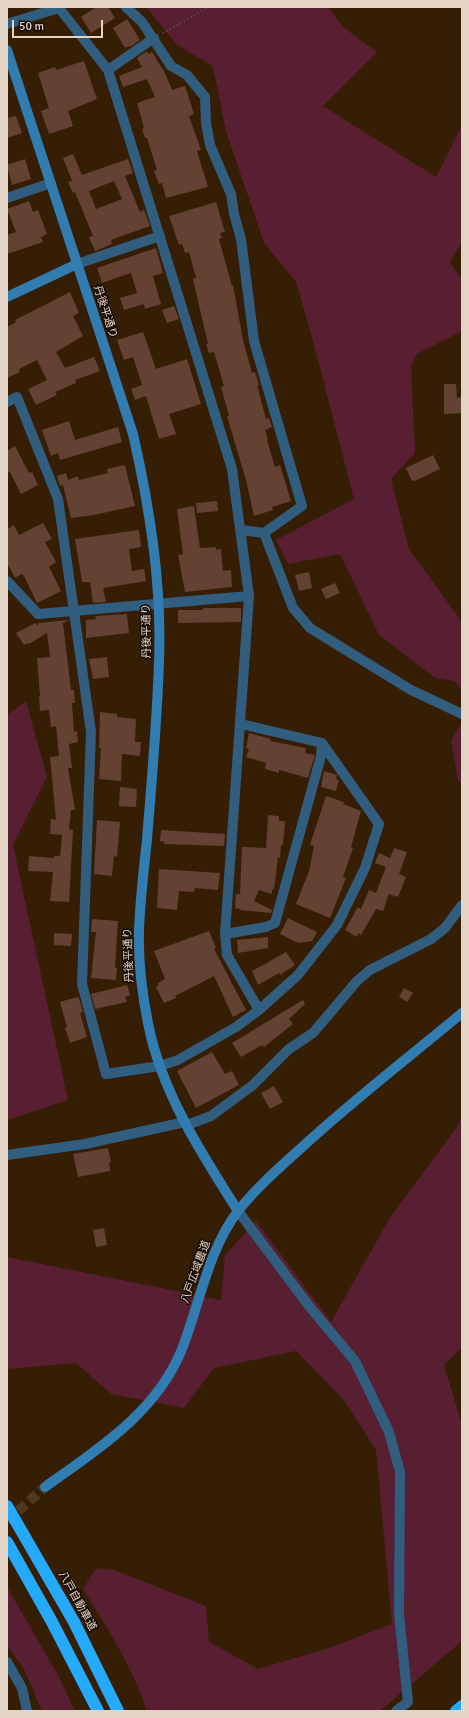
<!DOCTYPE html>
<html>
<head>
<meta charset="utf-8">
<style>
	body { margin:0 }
	#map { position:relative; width:469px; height:1718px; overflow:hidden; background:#361e04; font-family:Signika,sans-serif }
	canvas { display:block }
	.frame { position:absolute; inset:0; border:8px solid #e4d4c6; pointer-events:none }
	.scale { position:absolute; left:12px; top:20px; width:91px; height:18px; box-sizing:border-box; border:2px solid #e4d4c6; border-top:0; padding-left:5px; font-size:12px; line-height:14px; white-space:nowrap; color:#e4d4c6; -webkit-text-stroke:3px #160b03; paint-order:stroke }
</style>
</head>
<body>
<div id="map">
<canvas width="469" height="1718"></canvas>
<div class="frame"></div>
<div class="scale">50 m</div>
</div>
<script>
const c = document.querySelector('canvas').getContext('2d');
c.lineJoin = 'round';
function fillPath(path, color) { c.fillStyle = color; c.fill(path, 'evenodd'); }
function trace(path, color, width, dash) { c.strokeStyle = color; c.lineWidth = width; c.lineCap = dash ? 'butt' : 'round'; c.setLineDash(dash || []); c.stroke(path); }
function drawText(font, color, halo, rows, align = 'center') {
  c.font = font + ' Signika,"Noto Sans JP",sans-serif'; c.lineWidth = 3; c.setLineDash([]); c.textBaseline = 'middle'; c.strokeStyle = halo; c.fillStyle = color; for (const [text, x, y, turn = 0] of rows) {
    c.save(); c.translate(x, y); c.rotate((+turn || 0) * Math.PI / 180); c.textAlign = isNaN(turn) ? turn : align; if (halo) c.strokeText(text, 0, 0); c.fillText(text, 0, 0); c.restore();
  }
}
fillPath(new Path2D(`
	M146 7H328L343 27 377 52 323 106 436 177 462 125V242L450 262 462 280V331L417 354 411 367 415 453 391 479 409 549 462 622V691L455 681 435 678 379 635 340 554 288 564 276 540 354 499 312 337 296 282 264 243 226 131 213 66 177 45Z
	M26 701 47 777 13 845 68 1100 7 1120V715Z
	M462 722V784L458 780 451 741Z
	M462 1117V1347L444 1365 462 1425V1641L380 1711H147C133 1668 107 1627 83 1589L96 1568 114 1570 206 1606 209 1642 258 1669 329 1648 392 1624 376 1450 343 1399 296 1351 214 1368 184 1408 111 1394 76 1363 7 1369V1257L221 1300 225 1255 256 1221 331 1322 391 1216 457 1127Z
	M7 1587 58 1675 75 1711H42L24 1669 7 1645Z`), '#581e31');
fillPath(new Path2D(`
	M96 7H108L115 18 91 33 81 17Z
	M127 19 140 40 130 47 129 46 125 48 113 28Z
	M147 51 148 54 152 52 165 73 172 90 185 86 194 114 189 116 201 150 197 151 208 187 166 198 162 183 159 184 154 171 157 170 147 138H145L142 129 144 128 137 103 155 97 147 79 123 87 119 76 142 67 137 58Z
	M84 61 97 99 68 111 73 126 49 134 41 111 49 108 38 73 55 67 56 70Z
	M16 116 22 133 7 138V118Z
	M73 154 82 175 128 159 133 173 125 176 140 212 144 210 150 226 111 240 112 244 95 251 89 237 93 236 75 192 73 193 68 182 72 181 63 158ZM114 181 122 199 96 209 89 191Z
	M25 159 31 179 12 185 7 165Z
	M29 201 33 212 38 210 47 234 41 237 43 242 7 254V235L16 232 7 209Z
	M216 202 225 232 220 233 222 238 219 239 232 286 233 285 243 340 252 373 255 372 259 385H257L266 419 269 418 272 427 265 430 268 439 267 440 275 467 280 465 291 501 272 507 273 510 254 516 246 480 227 416H229L221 387 224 386 214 352 209 353 206 344H208L193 279 196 278 189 252 185 253 182 244 179 245 169 216Z
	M156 248 163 273 153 276 161 304 145 309 144 304 124 310 120 298 137 293 131 273 102 283 97 268Z
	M70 292 79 313 73 316 83 336 56 352 65 368 94 357 100 371 75 380 76 383 55 392 57 395 36 405 28 389 47 380 37 360 19 369 20 372 7 378V327L16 322 15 320Z
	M174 306 179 319 167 323 162 310Z
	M143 332 156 369 187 359 201 404 169 414 176 434 159 439 146 396 135 400 131 389 142 385 133 357 124 360 117 340Z
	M444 384H456L457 398 462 397V413L444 414Z
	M69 421 75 440 118 427 122 442 60 460 58 453 51 456 42 430Z
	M15 446 29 473 32 472 38 485 21 494 10 472 7 473V451Z
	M433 455 440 469 415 481 414 480 412 481 406 468Z
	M125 465 135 506 94 515 71 518 63 485 60 486 57 476 66 473 68 480 78 476 79 480 108 473 107 469Z
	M217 501 218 511 197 513 196 503Z
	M194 506 200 548 216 547V550L221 549 223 571 231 570 232 587 185 592 178 555 183 554 177 509Z
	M43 523 52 539 45 542 56 562 49 567 61 591 37 603 24 576 22 574 15 578 7 563V529L14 525 19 535Z
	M139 530 141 547 129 549 132 571 144 569 146 581 103 588 106 602 93 603 90 582H82L75 539Z
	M309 572 312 588 299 591 295 575Z
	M335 583 340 593 326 599 321 589Z
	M203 608H241V622L178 623V610H203Z
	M127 614 129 633 86 638V620L96 619 95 616Z
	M69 620 63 623 71 690H74L75 703H72L74 732 77 731 78 742 69 744 72 768H68L75 810H71L69 829 73 830 69 902 50 901 53 872 28 871 29 856 54 858V856H60L62 835 50 834 51 819 56 820 50 757 59 756 56 726 51 727 49 710 40 711 39 696H40L37 658 50 657 47 633 29 644 28 643 24 645 16 633 35 623 38 626V623Z
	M107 657 109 677 93 679 89 659Z
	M100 712 117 714V717L136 719 135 742H141L140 756 122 754 121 781 99 779 101 748H99Z
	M249 733 271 739 270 741 306 748 305 753 315 755 308 778 279 770V773L265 769 266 763 246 757 249 749 246 748Z
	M324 771 337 775 336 779 339 780 336 791 321 787Z
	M120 787 137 789 136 807 119 806Z
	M326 796 344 802 343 804 361 811 351 847 353 848 343 877 346 878 330 918 296 904 309 871 314 846 310 845Z
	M268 815 279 816V821H285L283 845H281L280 858 278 857 274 890 272 889V894L259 890 254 901 272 910 271 913 240 910V909L235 908 236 894H240L242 847 266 848Z
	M97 820 120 822 117 857 114 856 112 876 94 874Z
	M161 830 225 834 224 846 164 844V842L160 841Z
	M394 848 407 852 399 874 406 877 398 897 389 894 383 911 376 909 361 935 358 933 357 937 345 930 358 907 361 909 369 890 376 893 386 867 375 863 379 853 390 858Z
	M159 869 220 873 218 890 195 888 194 892 179 891 177 910 157 908Z
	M288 918 317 932 312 941 298 943 280 934Z
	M92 919 118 921 115 968H117L116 980 91 978 96 932H91Z
	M209 931 216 948 214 949 246 1010 233 1017 214 976 175 996 176 998 164 1003 156 987 159 985 158 983 165 979 154 951Z
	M54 933 72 934 71 946 54 945Z
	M268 937V948L238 953 237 940Z
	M286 952 295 965 280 975 279 973 258 985 252 971 267 963 266 966 268 962Z
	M127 985 130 995 125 997 127 1002 95 1009 91 994Z
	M404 988 413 993 407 1002 399 997Z
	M77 997 79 998 83 1012 80 1013 87 1037 70 1043 65 1028 67 1027 60 1002Z
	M303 1000 305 1004 289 1019 293 1024 264 1047 262 1045 241 1057 232 1043Z
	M212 1052 225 1074 232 1071 239 1085 196 1108 177 1071Z
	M274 1086 283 1102 270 1109 261 1093Z
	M108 1148 111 1162H109L110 1171 78 1177 73 1154Z
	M104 1228 107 1245 96 1247 93 1230Z`), '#634133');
trace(new Path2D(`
	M7 1521 45 1487`), '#503921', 10, [10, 5]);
trace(new Path2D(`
	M163 33 209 7`), '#6b553f', 2, [1, 3]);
trace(new Path2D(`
	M126 7 142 22 171 66 187 75 205 97 206 123 210 145 231 194 234 214 241 239 254 341 302 506 264 533
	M7 24 59 8 108 70 232 469 249 596 225 934 227 955 259 1010
	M108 70 154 38
	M7 198 51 183
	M77 264 160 236
	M7 402 17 397 58 499 91 732 82 984 106 1074 160 1066 178 1060 236 1027 259 1010 298 975 337 925 365 868 379 824 322 743 241 724
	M241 530 264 533 293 608 310 628 411 690 462 714
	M7 581 38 614 249 596
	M225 934 266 927 275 923 321 756 322 743
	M187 1125 211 1116 253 1085 289 1049 313 1033 357 981 370 970 431 939 445 928 462 905
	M7 1155 85 1144 185 1122
	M238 1211 309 1306 355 1361 389 1432 400 1472 399 1614 408 1702 396 1711
	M7 1662 22 1688 27 1711`), '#315d7e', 10);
trace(new Path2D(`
	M7 50 133 434C150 509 162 585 159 662 157 721 152 780 147 839 144 869 140 900 139 931 138 962 142 993 148 1023 161 1091 201 1153 238 1211
	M7 297 77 264
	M45 1487C98 1449 157 1412 182 1349 200 1303 208 1250 238 1211 256 1188 279 1168 300 1149 352 1101 408 1058 462 1013`), '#317cb0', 10);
trace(new Path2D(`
	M7 1506 74 1622 118 1711
	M7 1542 52 1622 98 1711
	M456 1711 462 1706`), '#24a9fb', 12);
drawText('11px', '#e4d4c6', '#160b03', [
	["丹後平通り",105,312,72],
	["丹後平通り",147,631,-91],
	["丹後平通り",129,955,-92],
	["八戸広域農道",196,1272,-70],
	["八戸自動車道",77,1601,61]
]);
</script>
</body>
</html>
